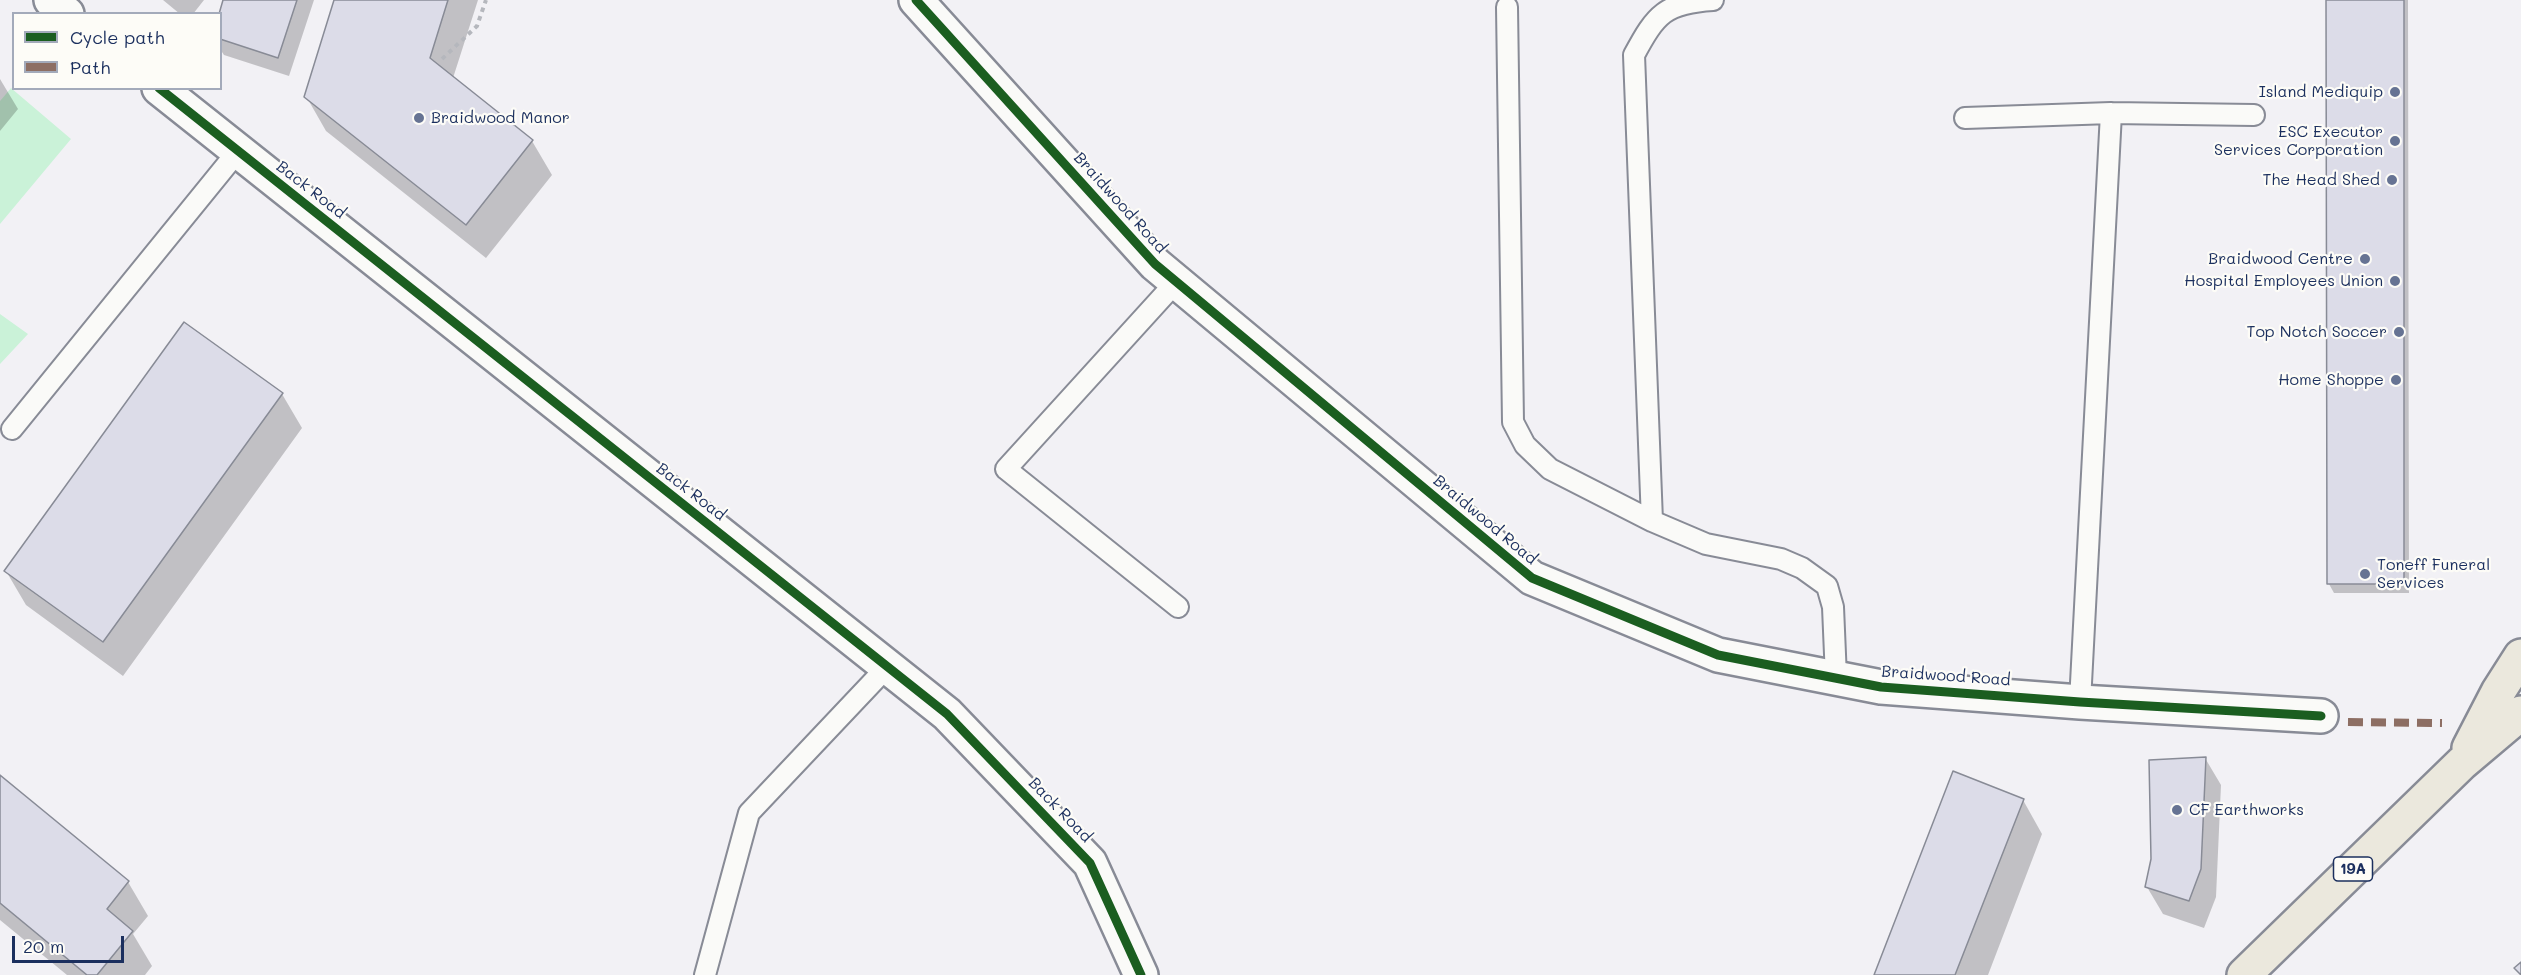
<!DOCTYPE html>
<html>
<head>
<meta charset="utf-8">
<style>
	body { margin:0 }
	#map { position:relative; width:2521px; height:975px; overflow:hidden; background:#f2f1f5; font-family:Mali,sans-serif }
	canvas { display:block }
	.legend { position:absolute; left:12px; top:12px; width:210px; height:78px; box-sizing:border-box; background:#fdfcf7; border:2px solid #a3aaba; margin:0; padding:8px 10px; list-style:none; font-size:18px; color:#1b2f5e }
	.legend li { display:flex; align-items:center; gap:12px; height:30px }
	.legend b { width:30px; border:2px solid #a3aaba }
	.scale { position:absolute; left:12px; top:936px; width:112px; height:27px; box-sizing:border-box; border:3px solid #1b2f5e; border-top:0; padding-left:8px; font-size:18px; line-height:21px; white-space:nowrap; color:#1b2f5e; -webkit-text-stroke:4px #fdfcf7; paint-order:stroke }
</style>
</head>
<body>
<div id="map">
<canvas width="2521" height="975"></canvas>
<ul class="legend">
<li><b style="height:8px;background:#1b5e20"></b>Cycle path</li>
<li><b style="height:8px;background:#8d6e63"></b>Path</li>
</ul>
<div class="scale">20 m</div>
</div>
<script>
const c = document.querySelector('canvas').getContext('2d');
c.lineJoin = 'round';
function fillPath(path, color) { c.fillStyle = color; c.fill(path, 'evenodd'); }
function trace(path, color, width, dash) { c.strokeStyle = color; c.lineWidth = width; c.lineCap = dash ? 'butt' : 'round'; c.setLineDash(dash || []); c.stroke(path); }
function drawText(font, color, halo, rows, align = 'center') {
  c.font = font + ' Mali,sans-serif'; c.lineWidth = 4.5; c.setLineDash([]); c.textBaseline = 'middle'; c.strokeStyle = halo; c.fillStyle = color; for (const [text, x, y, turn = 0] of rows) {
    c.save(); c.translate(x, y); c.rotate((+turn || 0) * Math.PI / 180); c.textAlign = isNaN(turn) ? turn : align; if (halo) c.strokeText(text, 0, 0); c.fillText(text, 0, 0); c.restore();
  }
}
fillPath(new Path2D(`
	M11 88 71 139 0 224V101Z
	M0 314 28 334 0 364Z`), '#caf2d8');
fillPath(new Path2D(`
	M163 0H204L193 14H180Z
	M225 0H314L289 76 224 55 220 49V14Z
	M336 0H478L453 78 532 141 552 175 486 258 326 131 306 96Z
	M2328 0H2408L2409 593H2334L2329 584Z
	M0 79 18 109 0 131Z
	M282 394 302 428 123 676 26 605 6 571Z
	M2205 758 2221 785 2216 897 2204 928 2163 914 2147 887Z
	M0 777 128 882 148 916 133 934 152 966 145 975H67L0 920Z
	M2023 800 2042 834 1988 975H1876Z`), '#0003');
const building = new Path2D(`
	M223 0H297L278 58 220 39V14H219Z
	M334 0H448L430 58 533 140 466 225 304 97Z
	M2326 0H2404V584H2327Z
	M184 322 283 393 103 642 4 571Z
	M2206 757 2201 869 2189 901 2145 887 2151 859 2149 760Z
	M1953 771 2024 799 1955 975H1874Z
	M0 775 129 881 107 909 133 931 97 975H87L0 903Z
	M2521 962V975L2514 968Z`);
fillPath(building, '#dcdce8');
trace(building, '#888b96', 1.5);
const lane = new Path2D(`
	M1507 7 1513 422 1525 445 1550 469 1652 521 1706 544 1781 559 1802 568 1827 586 1833 607 1836 678
	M1965 118 2111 113 2254 115
	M1176 282 1006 469 1178 607
	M12 429 238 151
	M1652 521 1634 55C1656 14 1665 3 1713 0
	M2080 702 2111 113
	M705 975 749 813 887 667`);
const street = new Path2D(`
	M51 0 67 14
	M916 0 1155 264 1532 578 1718 655 1881 687 2080 702 2321 716
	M159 88 947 714 1090 863 1141 975`);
const primary = new Path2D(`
	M2469 748 2498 692 2521 656
	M2244 975 2462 763 2521 713`);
trace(lane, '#888b96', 24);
trace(street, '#888b96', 38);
trace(primary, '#888b96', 38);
trace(new Path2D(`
	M442 59 477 26 486 0`), '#b5b7bd', 4, [4.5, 4.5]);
trace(lane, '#fafaf8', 20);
trace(street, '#fafaf8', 33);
trace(primary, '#ebe8dd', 33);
trace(new Path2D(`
	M2348 722 2442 723`), '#8d6e63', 8, [15, 8]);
trace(new Path2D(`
	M916 0 1155 264 1532 578 1718 655 1881 687 2080 702 2321 716
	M159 88 947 714 1090 863 1141 975`), '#1b5e20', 9);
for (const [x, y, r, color] of [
	[2395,92,6,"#667393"],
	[419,118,6,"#667393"],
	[2395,141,6,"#667393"],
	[2392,180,6,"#667393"],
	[2365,259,6,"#667393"],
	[2395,281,6,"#667393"],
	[2399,332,6,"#667393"],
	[2396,380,6,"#667393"],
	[2365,574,6,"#667393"],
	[2177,810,6,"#667393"]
]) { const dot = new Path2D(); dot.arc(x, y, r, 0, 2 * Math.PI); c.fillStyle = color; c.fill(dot); trace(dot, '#fdfcf7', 2); }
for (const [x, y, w] of [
	[2353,869,39]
]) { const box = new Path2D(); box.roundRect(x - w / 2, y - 12, w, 24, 4.5); c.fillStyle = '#fdfcf7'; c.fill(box); trace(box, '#1b2f5e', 1.5); }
drawText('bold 15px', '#1b2f5e', null, [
	["19A",2353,869]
]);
drawText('16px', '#1b2f5e', '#fdfcf7', [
	["Island Mediquip",2383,92],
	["Braidwood Manor",431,118,"left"],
	["ESC Executor",2383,132],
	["Services Corporation",2383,150],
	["The Head Shed",2380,180],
	["Braidwood Centre",2353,259],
	["Hospital Employees Union",2383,281],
	["Top Notch Soccer",2387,332],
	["Home Shoppe",2384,380],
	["Toneff Funeral",2377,565,"left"],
	["Services",2377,583,"left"],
	["CF Earthworks",2189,810,"left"]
], 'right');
drawText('16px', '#1b2f5e', '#fdfcf7', [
	["Back Road",311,190,38],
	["Braidwood Road",1120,203,48],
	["Back Road",691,492,38],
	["Braidwood Road",1485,520,40],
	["Braidwood Road",1946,676,4],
	["Back Road",1060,810,46]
]);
</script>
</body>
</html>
